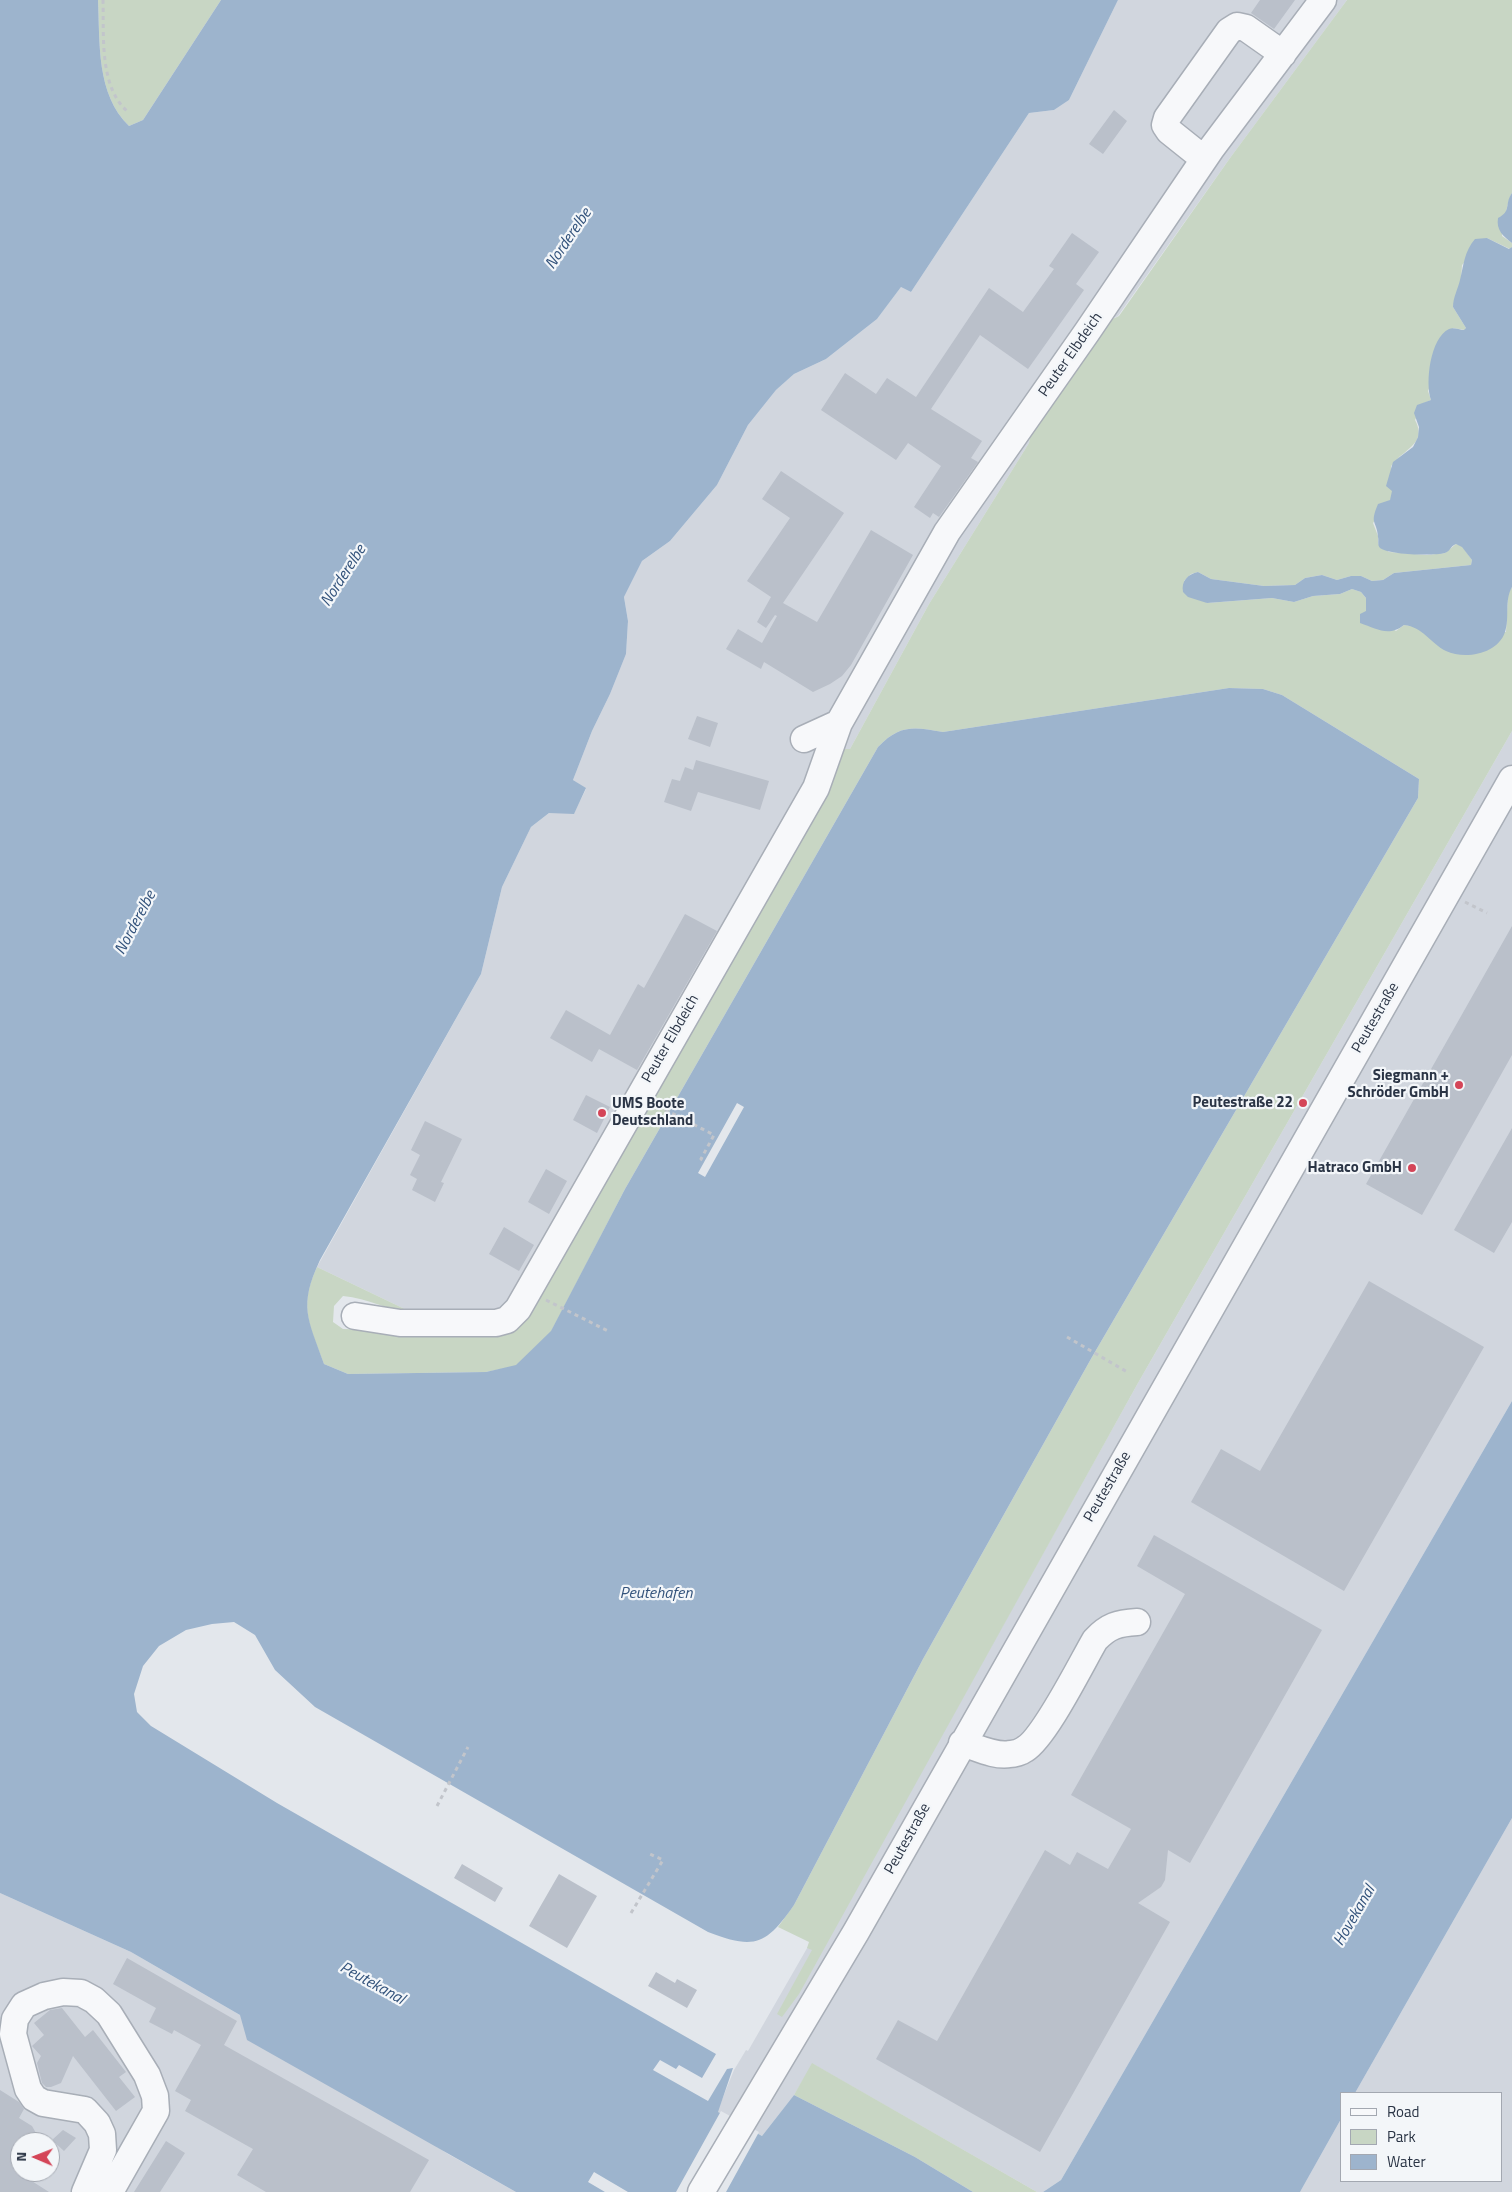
<!DOCTYPE html>
<html>
<head>
<meta charset="utf-8">
<style>
	body { margin:0 }
	#map { position:relative; width:1512px; height:2192px; overflow:hidden; background:#e3e7ec; font-family:"Titillium Web",sans-serif }
	canvas { display:block }
	.legend { position:absolute; left:1340px; top:2092px; width:162px; height:90px; box-sizing:border-box; background:#f3f6f9; border:1px solid #a3a8b1; margin:0; padding:6px 9px; list-style:none; font-size:15px; color:#2a3445 }
	.legend li { display:flex; align-items:center; gap:10px; height:25px }
	.legend b { width:25px; border:1px solid #a3a8b1 }
	.north { position:absolute; left:10px; top:2132px; width:50px; height:50px; box-sizing:border-box; background:#f3f6f9; border:1px solid #a3a8b1; border-radius:50%; rotate:271deg; font-size:14px; font-weight:700; line-height:20px; text-align:center; color:#2a3445 }
	.north::after { content:''; display:block; margin:auto; width:18px; height:22px; background:#d44558; clip-path:polygon(50% 0,100% 100%,50% 72%,0 100%) }
</style>
</head>
<body>
<div id="map">
<canvas width="1512" height="2192"></canvas>
<ul class="legend">
<li><b style="height:6px;background:#f7f8fa"></b>Road</li>
<li><b style="height:14px;background:#c8d6c4"></b>Park</li>
<li><b style="height:14px;background:#9db4cd"></b>Water</li>
</ul>
<div class="north">N</div>
</div>
<script>
const c = document.querySelector('canvas').getContext('2d');
c.lineJoin = 'round';
function fillPath(path, color) { c.fillStyle = color; c.fill(path, 'evenodd'); }
function trace(path, color, width, dash) { c.strokeStyle = color; c.lineWidth = width; c.lineCap = dash ? 'butt' : 'round'; c.setLineDash(dash || []); c.stroke(path); }
function drawText(font, color, halo, rows, align = 'center') {
  c.font = font + ' "Titillium Web",sans-serif'; c.lineWidth = 4.5; c.setLineDash([]); c.textBaseline = 'middle'; c.strokeStyle = halo; c.fillStyle = color; for (const [text, x, y, turn = 0] of rows) {
    c.save(); c.translate(x, y); c.rotate((+turn || 0) * Math.PI / 180); c.textAlign = isNaN(turn) ? turn : align; if (halo) c.strokeText(text, 0, 0); c.fillText(text, 0, 0); c.restore();
  }
}
fillPath(new Path2D(`
	M1118 0H1347L1230 158 1118 316 1104 323 1031 429 1029 443 929 604 850 749 755 873 718 931 510 1303 498 1311 413 1313 317 1267 481 974 502 887 531 827 549 813H574L586 789 573 780 592 731 610 694 626 654 628 621 624 597 642 561 670 541 717 485 748 425 776 390 794 374 826 359 877 319 901 287 911 292 1029 113 1054 110 1069 100Z
	M1512 731V1401L1061 2180 1043 2192H1037L813 2064 794 2095 762 2136 717 2112 734 2070 746 2050 748 2051 810 1943 823 1948 1138 1383Z
	M1512 1818V2192H1300L1341 2119V2181H1501V2093H1355Z
	M0 1893 131 1952 240 2015 448 2154 516 2192H0ZM20 2142H50V2172H20Z`), '#d1d6de');
fillPath(new Path2D(`
	M98 0H221L143 120 129 126C96 94 100 43 98 0Z
	M1347 0H1512V193C1507 200 1504 226 1502 236L1512 243V247L1510 249 1487 238 1462 265 1461 280 1453 307 1466 328 1465 330 1453 328 1428 391 1431 400 1424 403 1415 420C1424 437 1415 444 1403 454 1398 457 1396 462 1391 466L1393 496 1373 523 1378 536V544L1389 552 1427 555 1445 553 1456 544 1462 546 1472 560 1471 565 1394 573 1383 580 1372 581 1361 576H1351L1337 580 1322 575 1305 578 1295 585 1264 586 1211 579 1198 572 1191 574 1184 581 1207 603 1272 598 1294 602 1313 596 1340 594 1352 589 1361 592 1366 598V611L1396 631 1404 625 1414 626 1423 632H1506L1508 594 1512 587V731L1138 1383 799 1994 782 2017 777 2014 812 1950 807 1948 809 1942 778 1927 794 1905 923 1659 1092 1357 1418 798 1419 779 1282 695 1263 689 1229 688 943 732C914 727 900 724 878 747L625 1189 551 1332 516 1366 486 1372 348 1374 324 1364C310 1326 298 1307 317 1267L413 1313C389 1311 368 1298 343 1296L334 1306 333 1322 343 1329 495 1333 842 749H850L929 604 1029 443 1031 429 1104 323 1119 316 1230 158Z
	M812 2063 1037 2192H973L915 2157 794 2095Z`), '#c8d6c4');
fillPath(new Path2D(`
	M0 0H98C100 43 96 94 129 126L143 120 221 0H1118L1069 100 1054 110 1029 113 911 292 901 287 877 319 826 359 794 374 776 390 748 425 717 485 670 541 642 561 624 597 628 621 626 654 610 694 592 731 573 780 586 788 574 814 549 813 531 827 502 887 481 974 320 1260C298 1307 308 1318 324 1364L348 1374 486 1372 516 1365 551 1331 625 1189 878 747C900 724 914 727 943 732L1229 688 1263 689 1282 695 1419 779 1418 798 1092 1357 923 1659 794 1905C766 1945 755 1950 708 1932L315 1707 275 1670 255 1635 234 1622 212 1624 186 1630 159 1646 143 1666 134 1694 137 1712 151 1726 277 1803 716 2054 702 2078 679 2065 676 2069 660 2060 653 2070 708 2101 727 2069 733 2068 718 2112 762 2136 794 2095 915 2157 973 2192H628L594 2172 588 2182 605 2192H516L247 2040 240 2015 131 1952 0 1893Z
	M1512 193V243C1503 236 1496 230 1498 218 1512 211 1504 204 1512 193Z
	M1487 238 1509 249 1512 247V587C1504 601 1510 617 1505 632 1498 654 1465 660 1446 651 1430 643 1423 627 1404 625 1389 637 1377 629 1360 623V614L1366 611V598L1361 592 1352 589 1340 594 1313 596 1294 602 1272 598 1207 603 1188 597 1183 592C1181 581 1188 574 1198 572L1211 579 1264 586 1295 585 1305 578 1322 575 1337 580 1351 576H1361L1372 581 1383 580 1394 573 1471 565 1472 560 1462 547 1456 544C1450 546 1451 551 1445 553 1434 556 1389 555 1380 548 1377 545 1379 541 1378 537 1377 520 1369 525 1378 504L1390 500 1392 491 1386 486 1393 462 1413 447 1418 437 1419 427 1414 413 1417 405 1431 400C1425 383 1430 338 1449 329 1454 327 1459 330 1464 330L1466 328 1453 307C1453 297 1458 289 1460 280 1464 264 1464 252 1475 239Z
	M1512 1401V1818L1355 2093H1341V2119L1300 2192H1043L1061 2180Z`), '#9db4cd');
fillPath(new Path2D(`
	M737 1103 744 1107 705 1177 698 1173Z
	M721 2111 759 2132 726 2192H676Z`), '#e3e7ec');
fillPath(new Path2D(`
	M1260 0H1295L1274 29 1251 13Z
	M1114 110 1127 121 1103 154 1089 144Z
	M1072 233 1099 252 1076 284 1084 290 1028 369 980 335 931 409 982 441 971 458 978 462 939 517 933 513 930 518 914 507 941 466 908 443 896 460 821 410 845 373 876 394 887 378 916 397 989 288 1023 312 1054 269 1049 266Z
	M781 471 844 513 783 603 817 622 871 530 913 555 851 665 842 676 830 684 813 692 764 662 761 669 726 649 738 629 762 643 777 616 775 615 766 628 757 622 771 597 747 581 790 518 762 499Z
	M697 716 718 723 710 747 688 739Z
	M696 760 769 781 760 810 698 792 691 811 664 802 672 779 680 781 685 767 693 770Z
	M685 914 717 931 637 1070 599 1049 592 1062 550 1038 566 1010 610 1035 638 984 644 988Z
	M1512 926V1055L1422 1215 1366 1184Z
	M586 1095 610 1107 597 1133 573 1120Z
	M425 1121 462 1139 441 1182 444 1183 435 1202 412 1190 417 1179 410 1175 420 1155 411 1150Z
	M1512 1128V1222L1494 1253 1454 1230Z
	M546 1169 567 1181 549 1214 528 1202Z
	M504 1227 534 1245 519 1271 489 1254Z
	M1369 1281 1484 1347 1344 1591 1191 1502 1221 1449 1260 1471Z
	M1154 1535 1322 1630 1190 1863 1168 1850 1165 1880 1161 1887 1138 1903 1170 1922 1040 2152 876 2059 898 2020 937 2041 1045 1850 1070 1865 1077 1852 1108 1869 1131 1829 1071 1795 1185 1594 1137 1566Z
	M462 1864 503 1888 495 1902 454 1878Z
	M559 1874 597 1896 567 1948 529 1926Z
	M127 1958 237 2021 224 2045 429 2160 410 2192H266L237 2175 253 2149 185 2111 191 2100 175 2091 201 2045 174 2030 172 2034 149 2022 156 2008 113 1984Z
	M656 1972 675 1983 677 1979 697 1990 687 2008 648 1986Z
	M62 2008 85 2037 93 2030 126 2072 119 2077 135 2097 116 2111 73 2056 61 2083 51 2087H46L42 2083 37 2063 41 2056 32 2046 44 2035 34 2023 50 2010Z
	M0 2090 19 2102 24 2109 19 2118 32 2126 41 2142H20V2170L16 2171 49 2192H0Z
	M63 2130 76 2138 64 2151 52 2140Z
	M166 2141 185 2153 160 2192H134Z`), '#bac0ca');
const minor = new Path2D(`
	M1204 159 1169 131 1165 125 1167 118 1229 31 1237 26 1246 28 1283 54
	M804 739 839 723 947 532 1087 332 1211 149 1323 0
	M355 1316 400 1323H496L507 1320 518 1309 816 788 839 723
	M962 1743C976 1747 995 1757 1010 1754 1014 1754 1021 1752 1025 1749 1045 1737 1081 1664 1095 1640 1108 1626 1118 1623 1137 1622
	M85 2192 103 2150 102 2134 97 2123 85 2110 43 2103 34 2098 28 2089 13 2034 15 2019 24 2005 44 1996 63 1992 81 1993 94 2000 109 2014 147 2075 155 2096 156 2111 110 2192
	M701 2192 856 1932 1512 779`);
trace(minor, '#a8aeb7', 29);
trace(new Path2D(`
	M103 0C104 35 99 86 127 111
	M1465 902 1487 913
	M658 1106 714 1135 701 1159 704 1161
	M546 1300 608 1331
	M1067 1337 1129 1373
	M437 1806 468 1747
	M631 1913 663 1860 650 1854`), '#c2c5cb', 3, [4, 4]);
trace(minor, '#f7f8fa', 26);
for (const [x, y, r, color] of [
	[1459,1085,5,"#d44558"],
	[1303,1103,5,"#d44558"],
	[602,1113,5,"#d44558"],
	[1412,1168,5,"#d44558"]
]) { const dot = new Path2D(); dot.arc(x, y, r, 0, 2 * Math.PI); c.fillStyle = color; c.fill(dot); trace(dot, '#f3f6f9', 2); }
drawText('15px', '#2a3445', '#f3f6f9', [
	["Peuter Elbdeich",1071,355,-55],
	["Peutestraße",1376,1018,-60],
	["Peuter Elbdeich",671,1039,-60],
	["Peutestraße",1108,1487,-60],
	["Peutestraße",908,1839,-61]
]);
drawText('bold 15px', '#2a3445', '#f3f6f9', [
	["Siegmann +",1449,1076],
	["Schröder GmbH",1449,1093],
	["Peutestraße 22",1293,1103],
	["UMS Boote",612,1104,"left"],
	["Deutschland",612,1121,"left"],
	["Hatraco GmbH",1402,1168]
], 'right');
drawText('italic 16px', '#32527b', '#f3f6f9', [
	["Norderelbe",569,239,-56],
	["Norderelbe",344,576,-57],
	["Norderelbe",136,923,-62],
	["Peutehafen",656,1594],
	["Hovekanal",1355,1916,-60],
	["Peutekanal",372,1984,29]
]);
</script>
</body>
</html>
